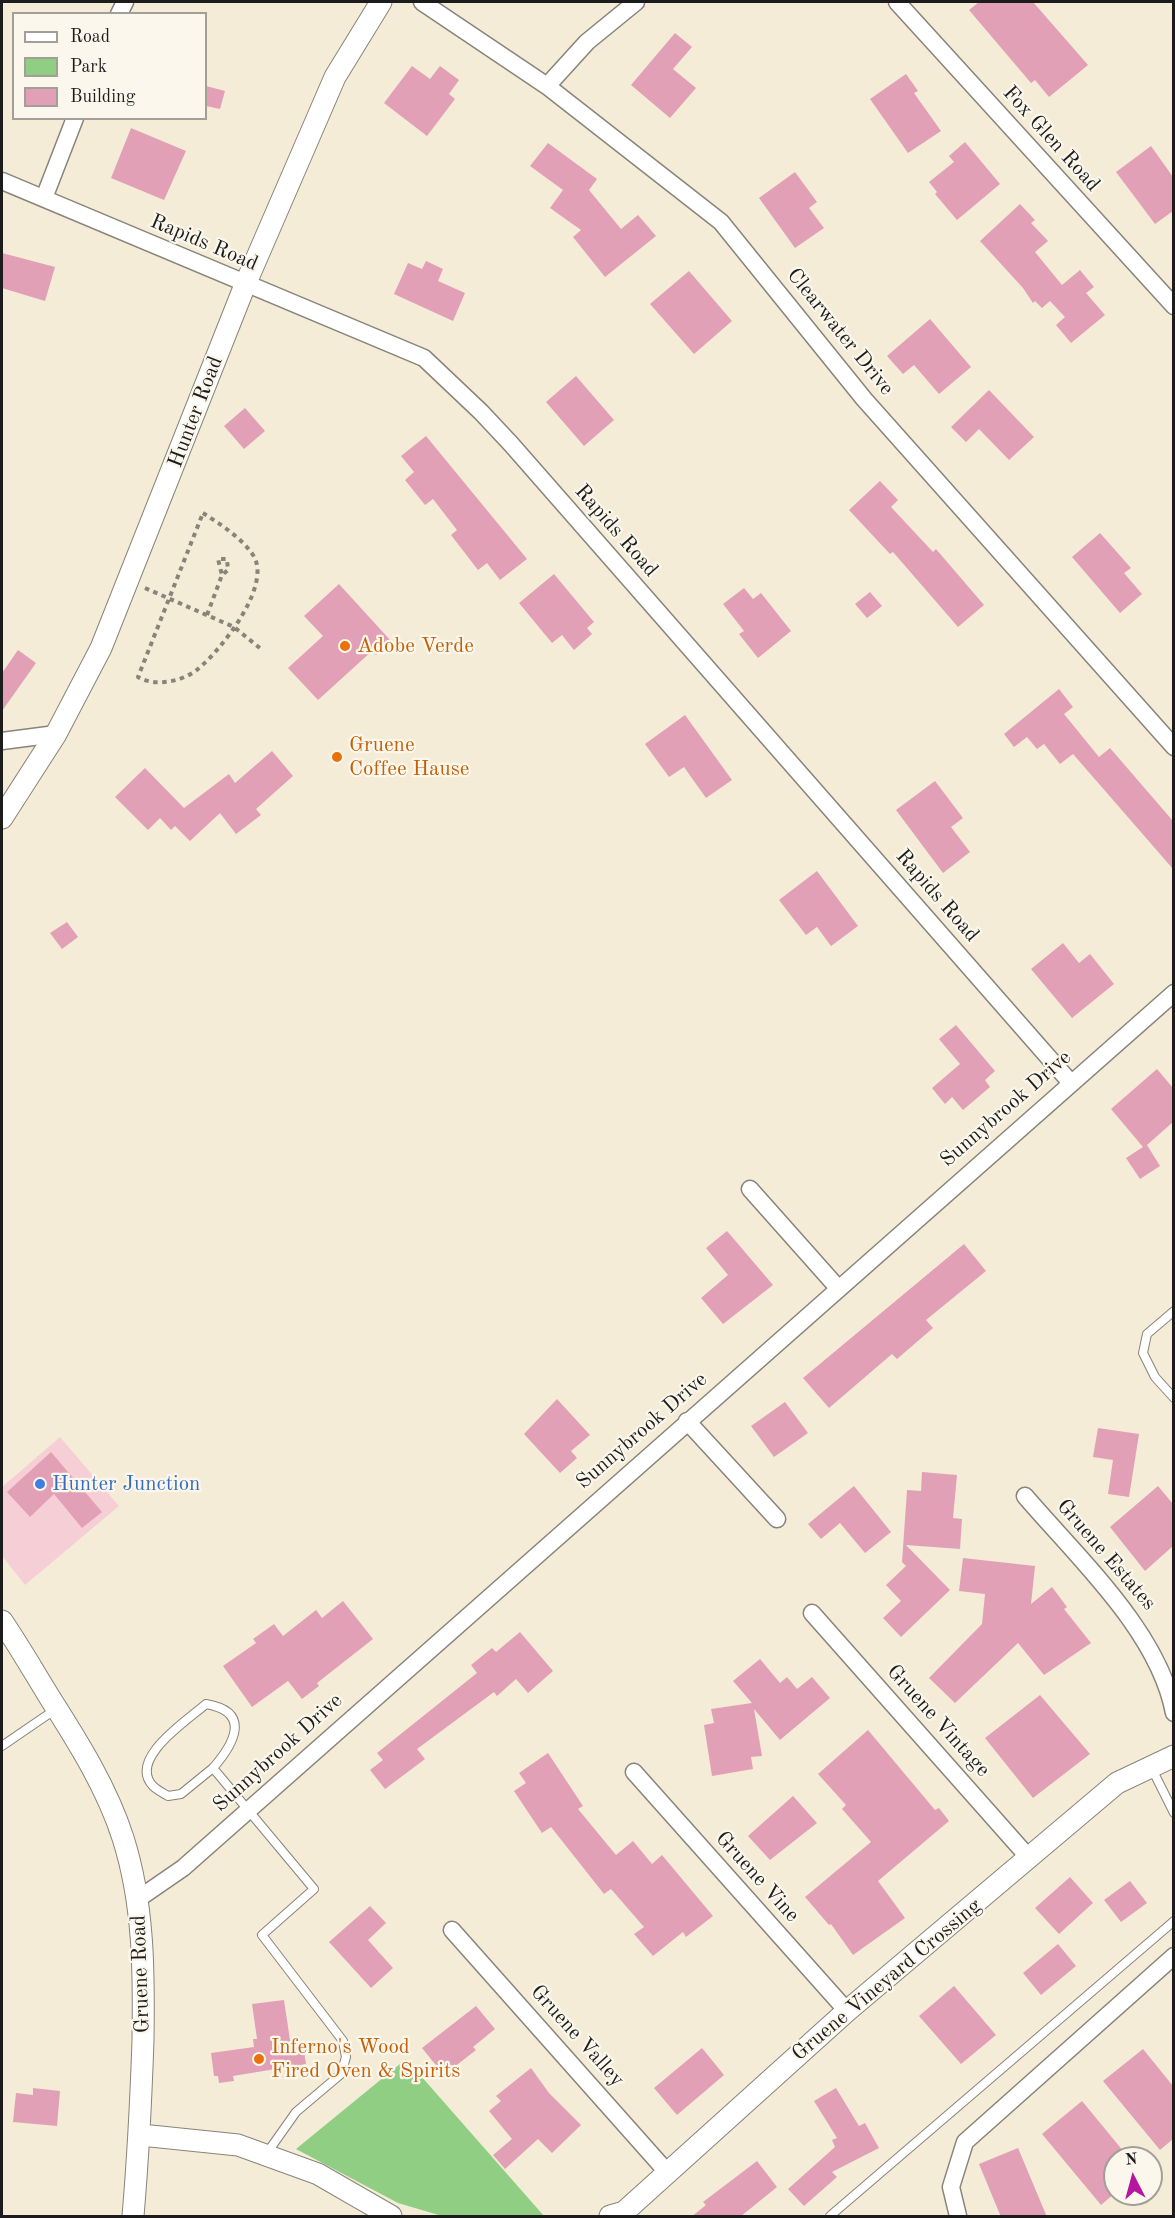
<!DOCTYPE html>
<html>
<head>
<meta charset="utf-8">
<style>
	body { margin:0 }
	#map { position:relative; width:1175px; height:2218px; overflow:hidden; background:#f4ecd7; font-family:"Old Standard TT",serif }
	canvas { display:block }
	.frame { position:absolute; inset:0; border:3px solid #1c1c1c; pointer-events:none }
	.legend { position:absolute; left:12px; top:12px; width:195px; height:108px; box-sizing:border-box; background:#fbf7ec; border:2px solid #a29f99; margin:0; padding:8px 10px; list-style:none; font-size:18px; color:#1c1c1c }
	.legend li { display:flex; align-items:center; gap:12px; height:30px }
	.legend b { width:30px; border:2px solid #a29f99 }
	.north { position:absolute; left:1103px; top:2146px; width:60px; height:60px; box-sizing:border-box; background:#fbf7ec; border:2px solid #a29f99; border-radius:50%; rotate:354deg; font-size:16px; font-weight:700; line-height:24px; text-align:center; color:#1c1c1c }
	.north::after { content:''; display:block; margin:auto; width:21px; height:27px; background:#b5179e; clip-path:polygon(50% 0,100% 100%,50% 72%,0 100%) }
</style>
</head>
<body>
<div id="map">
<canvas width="1175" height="2218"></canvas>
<div class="frame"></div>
<ul class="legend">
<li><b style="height:8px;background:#fff"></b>Road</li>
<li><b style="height:16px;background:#90ce84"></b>Park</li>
<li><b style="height:16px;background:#e1a0b6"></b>Building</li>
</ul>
<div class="north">N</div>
</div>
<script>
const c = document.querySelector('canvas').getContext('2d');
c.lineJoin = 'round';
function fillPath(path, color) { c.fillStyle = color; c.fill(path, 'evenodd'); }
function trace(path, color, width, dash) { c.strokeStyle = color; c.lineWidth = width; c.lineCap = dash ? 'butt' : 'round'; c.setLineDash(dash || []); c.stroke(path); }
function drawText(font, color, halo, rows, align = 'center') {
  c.font = font + ' "Old Standard TT",serif'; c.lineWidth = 4.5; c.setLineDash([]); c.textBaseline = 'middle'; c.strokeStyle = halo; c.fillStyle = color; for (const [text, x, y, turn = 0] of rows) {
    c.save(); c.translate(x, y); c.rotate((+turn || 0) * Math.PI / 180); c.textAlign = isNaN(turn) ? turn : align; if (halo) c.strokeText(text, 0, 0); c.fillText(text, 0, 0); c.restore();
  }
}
fillPath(new Path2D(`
	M60 1437 119 1506 25 1585 2 1556V1487Z`), '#f6cfd6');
fillPath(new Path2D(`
	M406 2059 544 2216H442L398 2203 296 2149Z`), '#90ce84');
fillPath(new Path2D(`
	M979 2H1033L1088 65 1049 97 1035 80 1031 83 969 10Z
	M675 33 692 47 673 69 696 88 670 118 631 85Z
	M412 66 430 79 440 66 459 80 449 94 455 99 427 136 384 103Z
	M906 74 918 91 914 93 941 131 908 153 870 99Z
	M206 86 225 91 220 109 206 106Z
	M131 128 186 151 164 200 111 178Z
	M965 142 1000 184 957 220 935 194 937 192 929 182 954 162 949 156Z
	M548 143 597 179 589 190 621 229 638 215 656 236 605 277 573 237 581 230 550 208 563 190 530 166Z
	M1151 146 1173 177V211L1155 224 1116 172Z
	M795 172 817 202 809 208 824 228 795 248 759 198Z
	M1020 204 1035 220 1031 223 1048 241 1035 252 1062 285 1080 270 1094 287 1086 293 1105 315 1071 343 1056 325 1065 317 1050 301 1042 308 1035 301 1033 303 1023 288 980 241Z
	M2 253 55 267 45 301 2 288Z
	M426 261 443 269 438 281 465 293 453 321 394 294 408 263 422 269Z
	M689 271 732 321 694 354 650 304Z
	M930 319 971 367 939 394 914 365 903 374 887 356Z
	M576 376 614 420 584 446 546 402Z
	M989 390 1034 437 1009 460 979 429 966 442 951 427Z
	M245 408 265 431 244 449 224 426Z
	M426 436 527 559 500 580 487 563 478 570 451 535 457 530 433 499 425 505 405 480 414 472 401 456Z
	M880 481 898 500 891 507 933 552 936 549 984 605 958 627 893 552 890 554 849 510Z
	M1100 533 1131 568 1124 573 1142 594 1120 613 1072 557Z
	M554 574 594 622 587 628 592 634 574 650 562 635 552 643 519 603Z
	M339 584 391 641 376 655 372 651 318 700 288 668 323 636 304 616Z
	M744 588 753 599 761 593 791 631 758 658 739 634 744 631 723 604Z
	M870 592 882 606 867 618 855 604Z
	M18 650 36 663 2 711V673Z
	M1059 689 1073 707 1064 714 1099 757 1110 748 1173 821V869L1073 754 1060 764 1044 744 1037 749 1027 737 1014 747 1004 734Z
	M685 715 732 780 706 798 684 767 669 777 645 744Z
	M272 751 293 776 256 809 261 815 236 834 220 813 190 841 175 826 171 830 160 818 148 830 115 797 145 768 184 808 229 774 235 783Z
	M935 781 963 818 951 827 970 852 943 873 896 810Z
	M817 871 858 926 831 946 817 927 806 935 779 900Z
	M67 922 78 937 62 949 50 933Z
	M1063 943 1079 963 1090 954 1114 984 1072 1018 1031 969Z
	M956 1025 995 1071 985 1080 990 1087 963 1110 952 1097 945 1104 932 1088 960 1064 939 1039Z
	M1157 1069 1173 1088V1122L1147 1145 1160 1166 1140 1179 1126 1158 1143 1147 1111 1109Z
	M727 1231 773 1285 723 1324 701 1298 728 1275 706 1248Z
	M964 1244 986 1271 926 1320 933 1328 897 1359 892 1354 829 1408 803 1378Z
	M557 1399 590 1435 571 1451 577 1458 560 1473 524 1434Z
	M785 1402 808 1433 774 1457 751 1426Z
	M1098 1428 1139 1434 1129 1497 1108 1494 1113 1460 1093 1457Z
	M51 1452 102 1512 82 1528 54 1494 30 1517 7 1492Z
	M922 1472 957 1475 953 1518 962 1519 960 1549 906 1545 950 1590 901 1637 883 1618 901 1601 886 1585 906 1566 902 1562 907 1490 921 1491Z
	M854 1486 891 1532 865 1553 840 1523 821 1539 808 1524Z
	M1158 1486 1173 1504V1546L1145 1571 1110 1527Z
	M963 1558 1035 1566 1031 1604 1052 1587 1067 1607 1064 1609 1091 1643 1044 1675 1018 1643 955 1703 929 1678 982 1624 985 1594 959 1591Z
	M343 1601 373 1639 317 1683 319 1686 302 1699 288 1681 252 1707 223 1666 256 1643 253 1639 274 1624 283 1636 316 1610 322 1618Z
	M520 1632 553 1671 528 1693 516 1679 497 1696 494 1692 417 1749 425 1759 385 1789 370 1770 383 1760 377 1753 477 1673 471 1665 492 1648 496 1652Z
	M760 1659 780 1683 787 1677 797 1689 812 1677 830 1698 780 1740 754 1709 762 1756 751 1757 753 1769 712 1776 704 1725 714 1723 711 1709 752 1703 733 1681Z
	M1040 1695 1090 1754 1033 1798 985 1738Z
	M868 1730 935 1810 939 1808 949 1821 878 1881 905 1918 853 1955 831 1924 829 1925 805 1897 871 1842 842 1809 846 1805 818 1774Z
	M548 1753 583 1806 578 1809 616 1855 633 1841 652 1864 662 1855 713 1916 686 1937 683 1932 653 1956 634 1934 644 1927 611 1889 604 1894 551 1827 542 1833 514 1791 526 1783 519 1773Z
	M793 1796 817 1823 770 1860 748 1836Z
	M1070 1877 1093 1903 1059 1934 1035 1908Z
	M1130 1881 1147 1903 1121 1922 1104 1900Z
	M370 1906 386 1923 368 1940 393 1968 371 1988 329 1942Z
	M1058 1944 1076 1966 1041 1995 1023 1973Z
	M954 1986 996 2035 961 2064 919 2016Z
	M284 2000 291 2047 303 2045 306 2064 233 2076 234 2081 219 2083 218 2076H214L211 2053 254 2047 253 2039H257L252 2004Z
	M476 2006 495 2029 473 2047 476 2050 444 2075 422 2048Z
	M702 2048 724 2075 677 2115 654 2088Z
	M1143 2049 1173 2086V2139L1160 2150 1103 2081Z
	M531 2068 549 2093 581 2125 552 2153 538 2139 505 2169 493 2155 512 2139 489 2111 501 2101 496 2096Z
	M33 2088 60 2091 57 2126 13 2122 16 2093 33 2095Z
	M836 2088 859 2126 865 2123 879 2148 832 2172 837 2177 804 2206 788 2189 835 2147 832 2140 837 2138 814 2101Z
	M1082 2101 1129 2158H1115V2193L1101 2205 1042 2134Z
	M1018 2148 1047 2217H1001L979 2164Z
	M757 2161 777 2187 740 2217H691L706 2205 703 2202Z`), '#e1a0b6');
const service = new Path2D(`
	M1174 1311 1147 1334 1143 1353 1155 1377 1174 1398
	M2 1746 56 1709
	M1151 1767 1174 1813
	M213 1768C234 1744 252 1712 206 1704 188 1720 127 1759 153 1786 157 1790 163 1793 168 1796L181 1794 213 1768 314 1889 262 1935 343 2041 346 2057 341 2074 296 2112 267 2153
	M830 2216 1174 1921`);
const minor = new Path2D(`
	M422 2 547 86 721 222 864 399 1174 747
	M897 2 1174 306
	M119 14 125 2
	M547 86 587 42 636 2
	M2 181 424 358 481 412 511 444 1071 1083
	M44 198 75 118
	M2 741 56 734
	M750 1189 838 1288
	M687 1421 777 1519
	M1025 1496C1078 1558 1159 1632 1174 1713
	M812 1613 1030 1859
	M634 1772 847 2011
	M138 1899 183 1868 1174 993
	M452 1930 667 2172
	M958 2216 951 2187 965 2142 1174 1956`);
const tertiary = new Path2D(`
	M2 818 56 734 101 648 245 285 316 121 335 77 381 2
	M2 1621C19 1646 34 1672 50 1698 78 1742 107 1788 123 1838 144 1904 144 1972 143 2040 141 2099 138 2158 133 2216
	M141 2135 238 2145 318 2174 391 2216
	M610 2216 624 2212 847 2011 1117 1783 1174 1756`);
trace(service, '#88847a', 10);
trace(minor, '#88847a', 19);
trace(tertiary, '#88847a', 23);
trace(new Path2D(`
	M203 513C220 524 242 538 253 555 273 585 221 650 198 669 182 682 155 687 138 677Z
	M145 588 234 627 261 649
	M207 615 222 575 228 570 227 559H218L222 575`), '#88847a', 4, [4.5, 4.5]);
trace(service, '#fff', 8);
trace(minor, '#fff', 16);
trace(tertiary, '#fff', 21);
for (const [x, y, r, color] of [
	[345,646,6,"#e8710a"],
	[337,757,6,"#e8710a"],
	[40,1484,6,"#3f7fe0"],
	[259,2059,6,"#e8710a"]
]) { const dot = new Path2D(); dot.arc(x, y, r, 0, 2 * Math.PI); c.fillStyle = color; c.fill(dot); trace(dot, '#fbf7ec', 2); }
drawText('21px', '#1c1c1c', '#fbf7ec', [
	["Fox Glen Road",1051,139,48],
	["Rapids Road",204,243,23],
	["Clearwater Drive",840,332,51],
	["Hunter Road",196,412,-69],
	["Rapids Road",616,531,49],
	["Rapids Road",937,896,49],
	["Sunnybrook Drive",1006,1109,-41],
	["Sunnybrook Drive",642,1431,-41],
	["Gruene Estates",1106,1555,49],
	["Gruene Vintage",938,1721,48],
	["Sunnybrook Drive",278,1753,-42],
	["Gruene Vine",757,1877,48],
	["Gruene Road",141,1974,-92],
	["Gruene Vineyard Crossing",887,1980,-40],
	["Gruene Valley",577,2036,48]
]);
drawText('21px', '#c56008', '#fbf7ec', [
	["Adobe Verde",357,646],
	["Gruene",349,745],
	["Coffee Hause",349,769],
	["Inferno's Wood",271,2047],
	["Fired Oven & Spirits",271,2071]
], 'left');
drawText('21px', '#366cbe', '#fbf7ec', [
	["Hunter Junction",52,1484]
], 'left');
</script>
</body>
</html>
